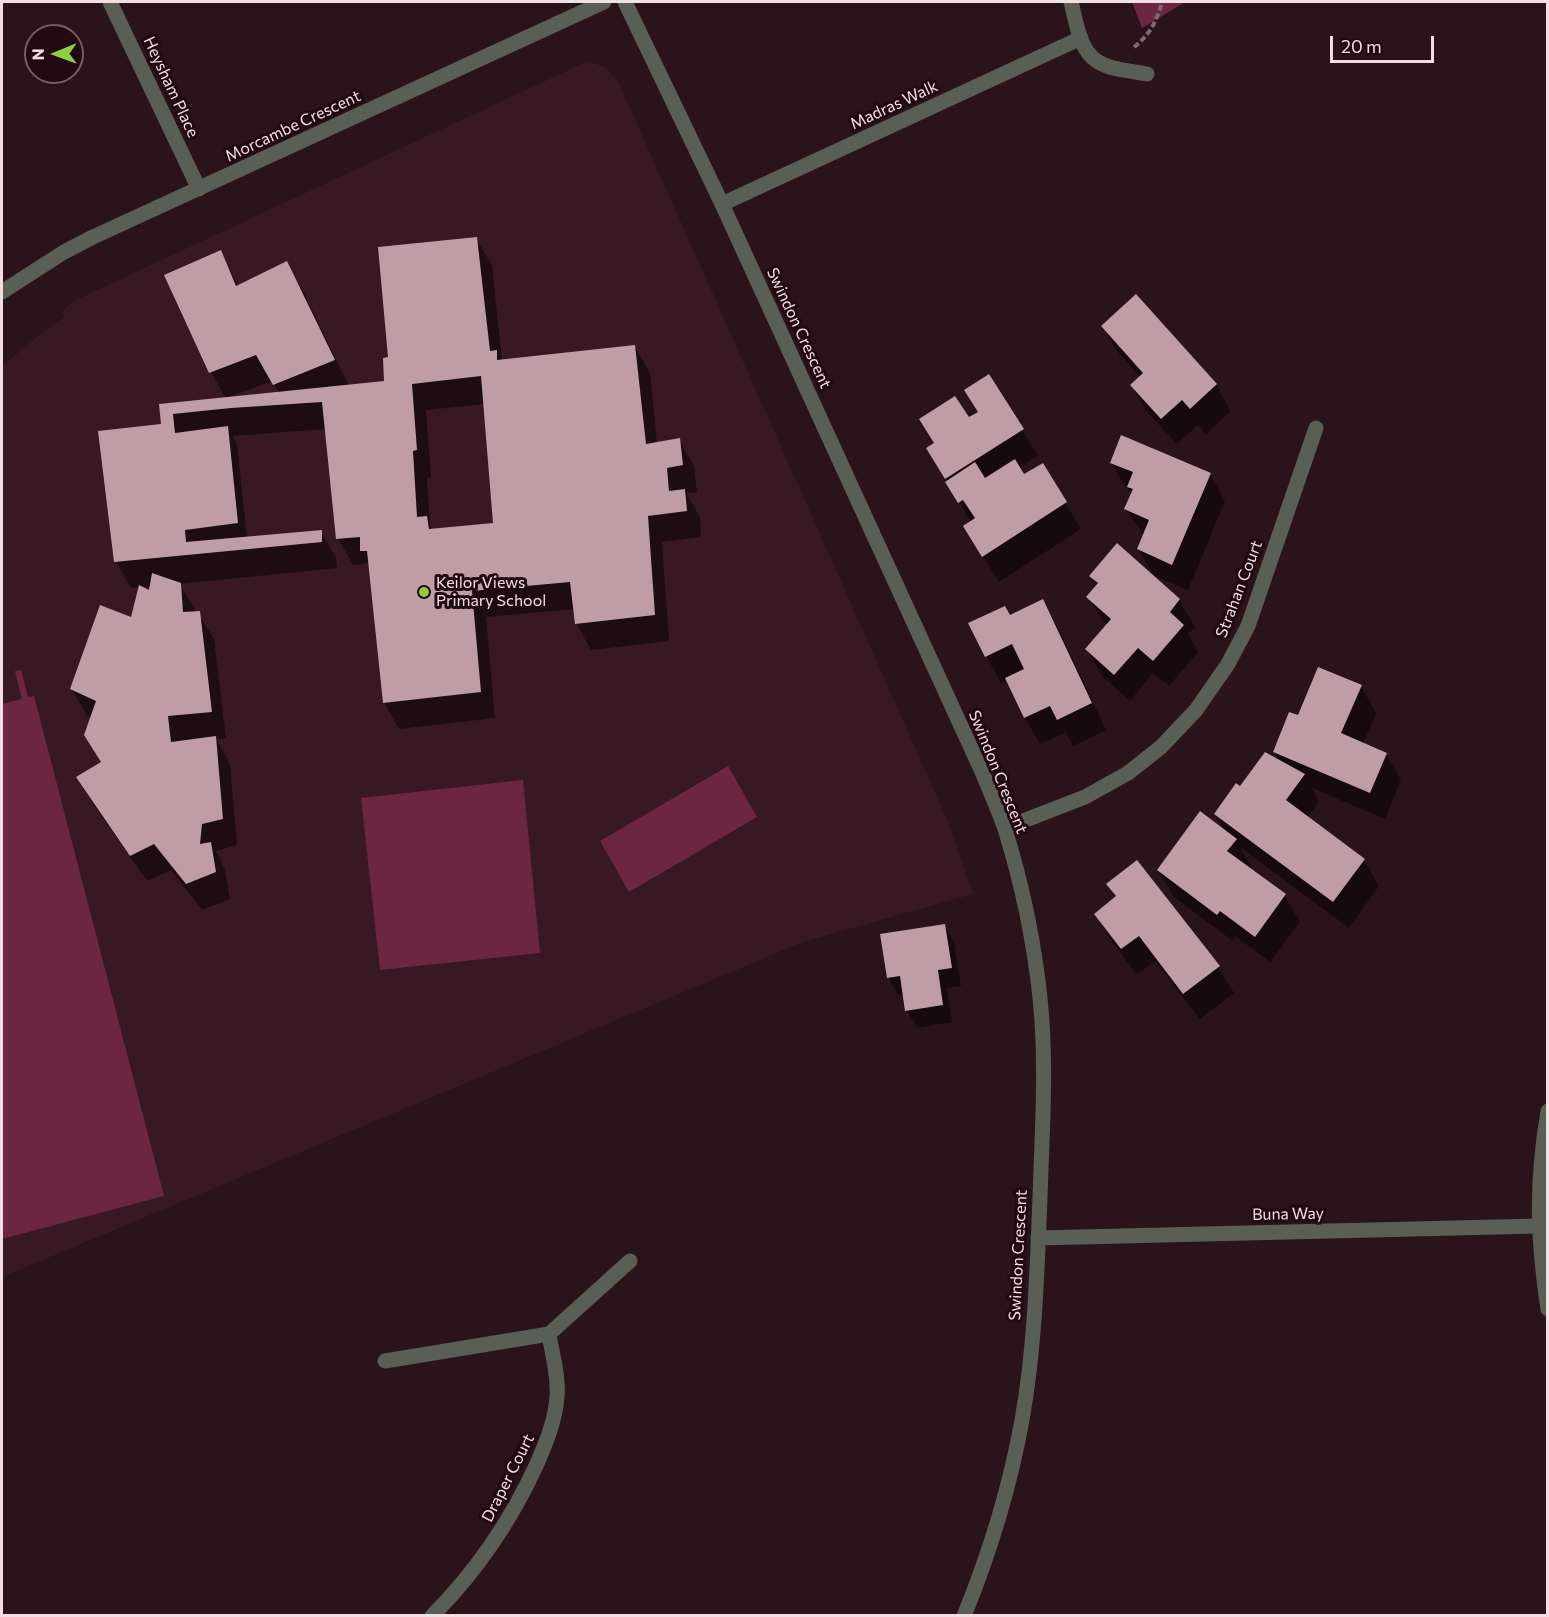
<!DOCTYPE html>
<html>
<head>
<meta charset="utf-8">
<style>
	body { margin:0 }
	#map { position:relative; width:1549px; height:1617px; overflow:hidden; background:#2b131b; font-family:Commissioner,sans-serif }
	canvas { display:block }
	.frame { position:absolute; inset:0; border:3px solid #f1dfe4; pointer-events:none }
	.north { position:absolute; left:24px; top:24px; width:60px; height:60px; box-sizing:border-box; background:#210a12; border:2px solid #745f66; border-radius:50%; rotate:269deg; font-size:16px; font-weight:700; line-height:24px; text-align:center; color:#f1dfe4 }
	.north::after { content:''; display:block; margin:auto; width:21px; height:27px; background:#8dce44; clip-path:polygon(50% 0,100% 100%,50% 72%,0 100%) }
	.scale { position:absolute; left:1330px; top:36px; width:104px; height:27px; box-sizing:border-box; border:3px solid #f1dfe4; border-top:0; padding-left:8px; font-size:18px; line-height:21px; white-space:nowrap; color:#f1dfe4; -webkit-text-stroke:4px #210a12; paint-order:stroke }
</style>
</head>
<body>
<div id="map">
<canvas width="1549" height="1617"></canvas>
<div class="frame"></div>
<div class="north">N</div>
<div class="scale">20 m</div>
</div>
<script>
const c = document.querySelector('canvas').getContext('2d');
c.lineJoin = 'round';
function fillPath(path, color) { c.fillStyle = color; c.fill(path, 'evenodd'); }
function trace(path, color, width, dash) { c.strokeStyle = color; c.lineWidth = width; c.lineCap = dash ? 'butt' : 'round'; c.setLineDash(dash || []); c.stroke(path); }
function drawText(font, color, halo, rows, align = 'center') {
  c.font = font + ' Commissioner,sans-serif'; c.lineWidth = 6; c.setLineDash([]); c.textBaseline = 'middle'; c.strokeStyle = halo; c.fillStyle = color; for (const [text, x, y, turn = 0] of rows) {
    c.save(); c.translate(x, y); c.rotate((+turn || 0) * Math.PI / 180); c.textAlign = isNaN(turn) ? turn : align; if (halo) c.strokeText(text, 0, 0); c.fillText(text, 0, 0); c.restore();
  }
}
fillPath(new Path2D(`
	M588 61 607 68 619 83 947 819 973 894 803 942 2 1277V366L44 331 65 317 62 311 76 300Z`), '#381823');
fillPath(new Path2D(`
	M1132 2H1185L1142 28Z
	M21 670 28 697 34 696 164 1196 2 1239V704L22 699 15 671Z
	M728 766 757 817 629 892 600 841Z
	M523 780 540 953 380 970 361 798Z`), '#6c2642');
fillPath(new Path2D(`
	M476 239 492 265 502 361 634 346 650 373 657 444 679 440 694 466 697 492 686 493 700 517 701 537 662 542 669 641 591 650 576 623 575 609 486 617 495 718 399 729 384 702 370 563 353 565 338 538 326 429 232 436 237 445 247 538 321 532 336 558 337 568 179 584 214 639 226 738 216 739 230 764 237 845 216 851 225 870 230 899 202 910 171 870 147 881 93 804 78 778 102 763 92 718 87 716 72 689 132 619 150 593 151 586 131 588 116 562 100 433 163 426 161 405 226 399 211 372 220 252 239 287 286 263 302 289 349 386 386 382 390 358ZM272 381 279 393 229 397ZM485 404 495 525 433 530 430 525 427 478 431 477 426 410Z
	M1135 296 1216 385 1231 411 1206 434 1198 425 1177 444 1147 412 1132 386 1141 378 1118 352 1102 326Z
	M968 419 1022 430 1038 456 1019 468 1024 476 1042 465 1081 529 999 582 980 552 971 522 928 448Z
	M1111 463 1210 474 1225 501 1188 590 1154 576 1138 549 1144 536 1126 509 1133 493 1127 489Z
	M1117 546 1179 600 1195 627 1188 634 1198 652 1169 686 1153 673 1130 701 1102 676 1087 650 1107 627 1088 597 1097 587 1091 576Z
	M1043 601 1058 628 1106 730 1073 746 1066 732 1040 744 1025 718 1007 680 1001 683 986 656 1010 617Z
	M1361 686 1376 713 1363 744 1386 754 1401 780 1385 819 1312 788 1319 801 1307 818 1364 860 1379 886 1349 928 1240 847 1251 866 1249 869 1284 895 1300 922 1270 962 1235 936 1233 941 1174 897 1158 870 1226 833 1215 814 1240 788 1280 762 1274 752 1299 717Z
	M1108 885 1218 967 1234 993 1200 1019 1155 961 1137 975 1111 940 1095 914 1116 898Z
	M944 926 954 943 961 986 947 988 952 1022 917 1028 907 1010 904 994 898 995 888 977Z`), '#0007');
fillPath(new Path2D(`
	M477 237 490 351 497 350V360L635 345 646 444 680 438 683 465 667 468 669 491 685 489 687 511 648 516 655 615 575 624 570 582 472 591 481 692 383 703 367 551H360V537L336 539 322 402 231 408 173 414 175 433 228 426 238 523 185 530 186 542 322 530V542L114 562 98 431 161 424 159 404 384 381 383 358 388 357 378 247ZM481 376 493 523 429 529 427 516 417 517 413 451 417 450 412 384Z
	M221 250 236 286 287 261 335 360 273 385 256 355 209 373 164 275Z
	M1136 294 1217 384 1190 409 1182 400 1161 419 1130 385 1143 373 1101 326Z
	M989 374 1024 429 945 479 926 448 934 443 919 419 955 396 969 417 978 412 964 390Z
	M1121 435 1211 473 1172 565 1137 549 1149 520 1124 509 1133 489 1127 487 1133 472 1110 463Z
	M1015 459 1024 474 1043 463 1067 502 982 557 963 526 975 518 963 500 958 503 945 482 975 462 985 478Z
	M1117 543 1180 599 1170 612 1184 625 1153 661 1138 648 1114 675 1085 649 1111 619 1086 597 1098 583 1089 576Z
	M152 573 181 583 183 612 200 611 212 712 168 716 171 742 216 736 223 819 202 824 200 844 211 842 216 872 186 884 154 844 130 856 76 777 101 762 84 735 96 701 70 689 100 605 131 617 139 585 149 590Z
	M1043 599 1092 703 1057 720 1050 706 1024 718 1005 678 1024 669 1012 644 985 657 968 623 1005 606 1010 615Z
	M1318 667 1362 685 1341 733 1387 753 1370 793 1273 752 1289 712 1298 715Z
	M1265 752 1305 774 1286 800 1365 859 1333 902 1214 814 1236 783 1240 786Z
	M1200 811 1237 839 1227 851 1286 894 1255 937 1220 911 1217 915 1157 870Z
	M1137 860 1220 966 1183 994 1139 936 1121 949 1094 914 1116 896 1106 884Z
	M945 924 952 968 938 970 943 1005 905 1011 900 976 887 978 880 934Z`), '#bf9da7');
trace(new Path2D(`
	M1134 47C1150 35 1157 20 1162 2`), '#7f6a70', 4, [6, 3]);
trace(new Path2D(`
	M110 2 199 189
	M625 2 722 204 983 774C990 792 999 811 1005 829 1022 884 1034 941 1040 998 1047 1064 1042 1132 1040 1198 1037 1272 1035 1347 1022 1420 1010 1487 990 1552 964 1616
	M1071 2C1076 20 1079 50 1097 61 1110 70 1132 71 1147 74
	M722 204 1081 38
	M2 292 64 252 93 237 604 2
	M1005 828 1085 797 1128 773 1161 747 1196 710 1228 664 1248 626 1316 428
	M1548 1111C1536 1181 1537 1239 1548 1309
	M1038 1238 1538 1226
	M385 1361 549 1334 630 1261
	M432 1616C476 1572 510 1522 536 1466 546 1443 555 1422 557 1397 559 1377 552 1353 549 1334`), '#595f54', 15);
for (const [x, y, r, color] of [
	[424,592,6,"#8dce44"]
]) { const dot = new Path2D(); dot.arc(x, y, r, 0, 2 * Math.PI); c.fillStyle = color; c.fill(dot); trace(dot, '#210a12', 2); }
drawText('16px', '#f1dfe4', '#210a12', [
	["Heysham Place",171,87,65],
	["Madras Walk",894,105,-25],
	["Morcambe Crescent",293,126,-25],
	["Swindon Crescent",799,328,65],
	["Strahan Court",1239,589,-69],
	["Swindon Crescent",998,772,68],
	["Buna Way",1288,1214,-1],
	["Swindon Crescent",1018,1255,-87],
	["Draper Court",508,1478,-63]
]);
drawText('16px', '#f1dfe4', '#210a12', [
	["Keilor Views",436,583],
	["Primary School",436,601]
], 'left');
</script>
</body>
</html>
